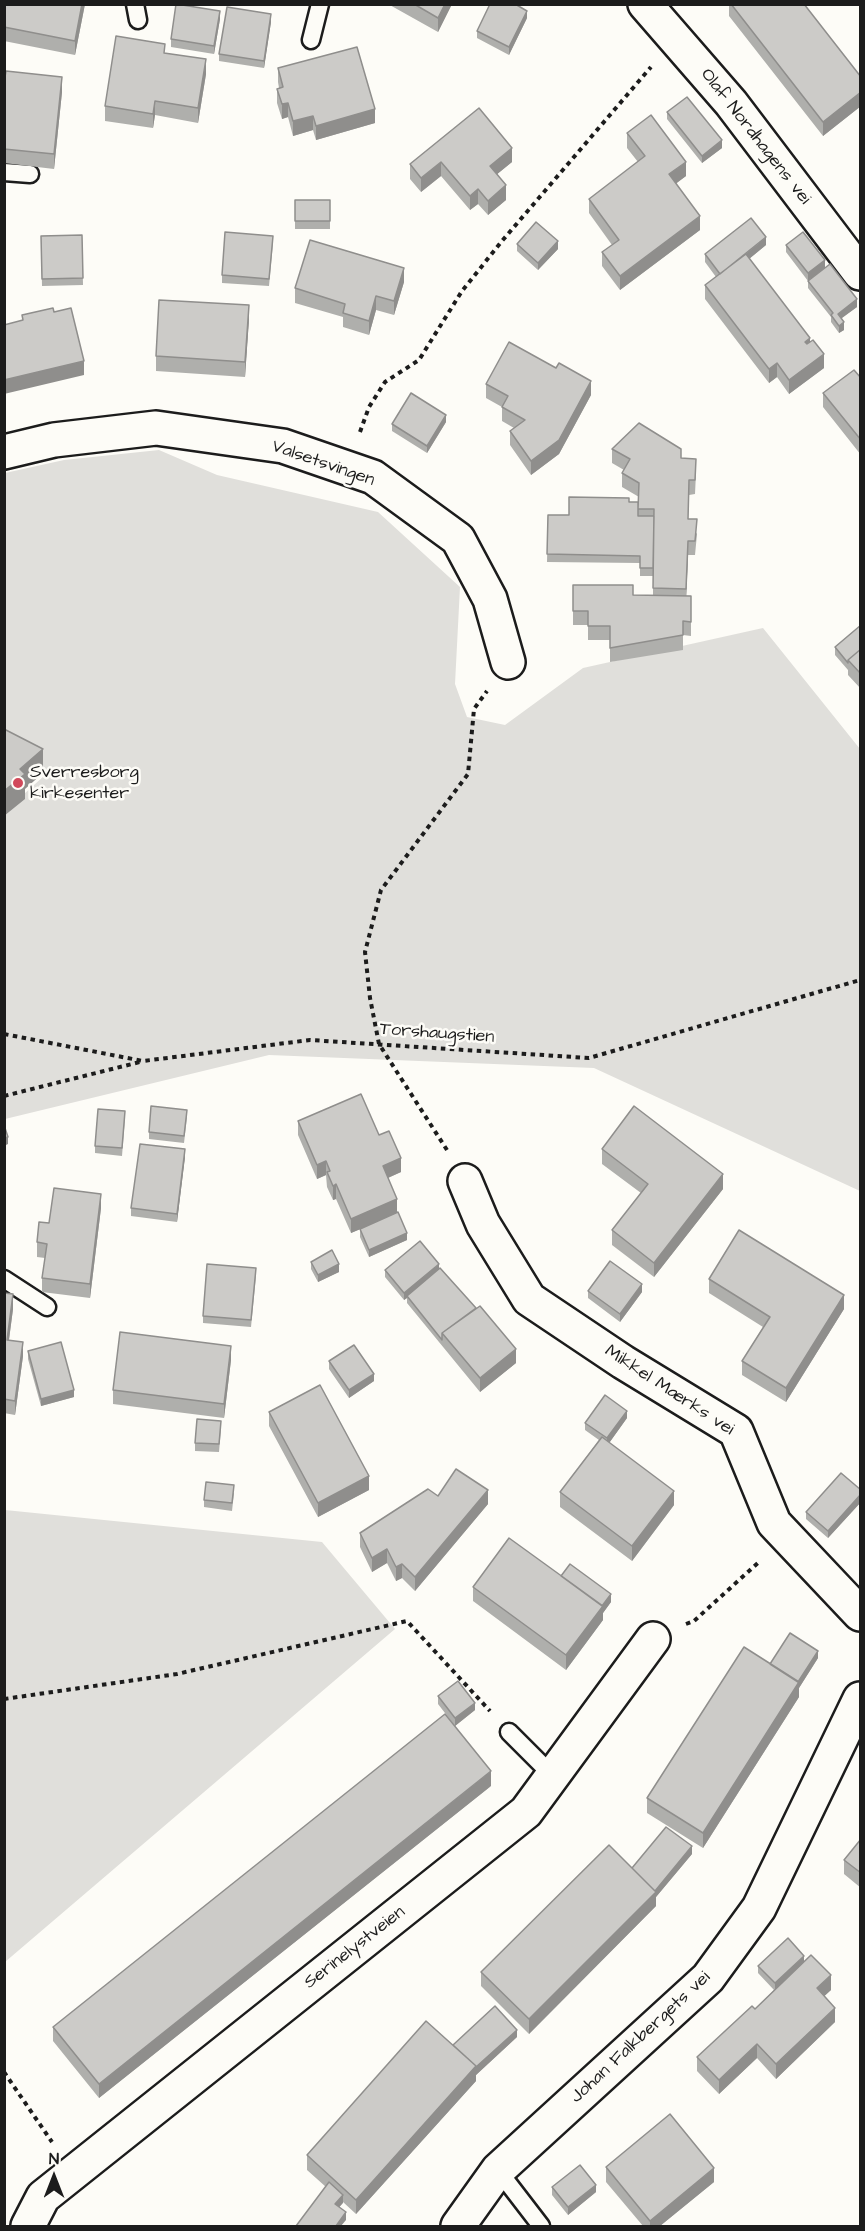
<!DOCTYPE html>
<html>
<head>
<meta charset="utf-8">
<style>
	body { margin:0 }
	#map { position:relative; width:865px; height:2231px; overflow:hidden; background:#fdfcf7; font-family:"Architects Daughter",sans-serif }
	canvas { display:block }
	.frame { position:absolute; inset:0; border:6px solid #1c1c1c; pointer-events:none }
	.north { position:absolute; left:24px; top:2147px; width:60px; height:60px; -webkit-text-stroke:4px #fdfcf7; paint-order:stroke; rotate:0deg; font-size:16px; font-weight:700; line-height:24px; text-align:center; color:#1c1c1c }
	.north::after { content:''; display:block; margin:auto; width:21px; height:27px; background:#1c1c1c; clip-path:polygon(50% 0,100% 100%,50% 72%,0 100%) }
</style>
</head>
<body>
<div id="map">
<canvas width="865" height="2231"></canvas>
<div class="frame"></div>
<div class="north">N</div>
</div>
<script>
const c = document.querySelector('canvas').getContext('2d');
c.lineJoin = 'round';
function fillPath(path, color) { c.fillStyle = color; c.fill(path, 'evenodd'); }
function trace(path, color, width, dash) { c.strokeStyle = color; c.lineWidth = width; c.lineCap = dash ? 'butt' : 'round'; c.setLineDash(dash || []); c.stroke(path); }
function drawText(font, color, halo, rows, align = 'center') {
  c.font = font + ' "Architects Daughter",sans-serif'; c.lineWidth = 5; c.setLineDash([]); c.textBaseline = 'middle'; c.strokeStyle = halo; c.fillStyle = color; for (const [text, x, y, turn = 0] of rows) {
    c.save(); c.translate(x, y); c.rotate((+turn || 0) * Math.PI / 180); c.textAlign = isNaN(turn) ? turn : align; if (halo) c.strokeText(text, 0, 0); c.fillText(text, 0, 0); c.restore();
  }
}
fillPath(new Path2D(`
	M159 450 217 475 378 512 460 587 455 684 467 717 505 725 583 668 763 628 860 749V1191L594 1068 269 1055 5 1119 4 812 44 776 5 753V473L64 460Z
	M5 1510 322 1542 395 1629 5 1962Z`), '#e0dfdb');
const lane = new Path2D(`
	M135 4 138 20
	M311 40 320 4
	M4 172 30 174
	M4 1279 47 1307
	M509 1732 553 1776
	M498 2170 541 2226`);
const street = new Path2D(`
	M645 4 731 103 860 273
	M4 452 54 440 156 428 283 446 373 477 458 539 490 599 508 662
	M465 1181 483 1224 529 1299 623 1362 736 1431 774 1523 860 1614
	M28 2226 43 2197 526 1812 653 1639
	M458 2226 498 2170 708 1978 759 1908 860 1699`);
trace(lane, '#1c1c1c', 21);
trace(street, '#1c1c1c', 38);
trace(new Path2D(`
	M360 432 369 407 385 382 419 360 462 291 502 241 651 67
	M4 1034 143 1061 310 1040 589 1058 860 980
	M4 1096 140 1062
	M447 1150 379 1044 370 998 365 952 381 890 468 774 474 709 487 691
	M686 1624 694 1621 760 1561
	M4 1699 177 1674 407 1621 490 1711
	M4 2072 52 2142`), '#1c1c1c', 4, [4.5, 4.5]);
trace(lane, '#fdfcf7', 16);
trace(street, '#fdfcf7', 33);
fillPath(new Path2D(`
	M4 4H85L75 55 4 41Z
	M388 4H452L438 32Z
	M729 4H804L861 77V106L823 136 729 16Z
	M527 18 509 55 477 38V31Z
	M220 19 214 54 171 47V39Z
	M271 22 264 68 219 61V54Z
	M165 53 206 74 198 123 155 115 153 128 105 121V106Z
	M278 68 375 123 316 140 313 130 293 136 288 117 282 119 277 103V89L279 88 278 82Z
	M4 83 62 92 54 169 4 163Z
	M479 108 512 162 497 174 506 200 488 215 478 204 470 210 441 176 421 192 410 179V164Z
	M667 112 722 148 702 163 667 119Z
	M627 133 686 176 676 183 700 230 620 290 602 266V252L612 245 589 213V199L638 162 627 148Z
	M295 200H330V229H295Z
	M82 235 83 285 42 286 41 236Z
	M273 243 269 286 222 283V275Z
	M517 244 558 249 538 270 517 251Z
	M766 245 749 259 810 342 824 368 789 394 777 377 769 383 705 299V285L716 277 705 262V254Z
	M786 245 825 260 808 281 786 252Z
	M808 281 857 307 841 318 844 330 839 333 831 322V317L808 288Z
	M404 282 394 315 376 310 369 335 343 327V317L295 303V288Z
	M249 319 245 377 156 371V356Z
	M861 378V455L823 407V393Z
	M486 384 591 395 559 454 531 475 510 445V431L514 428 502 421V407L486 398Z
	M446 422 427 453 392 431V424Z
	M612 449 681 458 696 473 695 494 689 495 688 519 697 534 695 555H688L686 596H691V636L683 635V650L610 662V640H588V625H573V585L633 595 653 596V576H640V563L547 562 548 515H569L629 502H638L639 497 622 487V473L624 470 612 463Z
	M861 625V689L848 675V670L835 655V647Z
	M187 1117 184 1143 149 1139V1132Z
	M125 1118 122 1156 95 1153V1146Z
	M298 1121 379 1135 401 1172 388 1178 397 1213 407 1240 369 1257 360 1237V1229L362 1228 351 1233 336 1199 333 1200 327 1187 326 1175 317 1179 298 1135Z
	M602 1149 723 1189 654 1277 612 1245V1230L641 1193 602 1164Z
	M185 1157 177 1222 131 1216V1208Z
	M101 1208 90 1298 42 1292V1278L45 1258 37 1257V1242L49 1223Z
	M311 1262 339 1272 318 1282 311 1269Z
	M439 1269 516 1363 480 1392 407 1303V1298L404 1300 385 1277V1270Z
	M256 1276 251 1327 203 1323V1316Z
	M709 1279 844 1309 786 1402 742 1375V1361L763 1327 709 1293Z
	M588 1291 642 1292 620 1322 588 1298Z
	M4 1293 13 1309 9 1340 23 1356 15 1415 4 1413Z
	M28 1351 74 1397 41 1406 28 1359Z
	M231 1360 224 1418 113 1404V1390Z
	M329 1361 374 1381 349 1398 329 1369Z
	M269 1412 369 1490 318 1517 269 1426Z
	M627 1418 609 1443 674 1505 632 1561 560 1507V1492L599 1440 585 1430V1423Z
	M221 1429 219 1452 195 1451V1443Z
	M861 1490V1502L828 1538 806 1519V1512Z
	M234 1493 232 1511 204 1507V1500Z
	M438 1496 488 1504 415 1591 402 1578 396 1581 387 1563 372 1572 360 1547V1533Z
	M561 1576 611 1602 603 1613V1620L566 1670 473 1601V1587Z
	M818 1658 799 1688V1697L703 1848 647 1813V1798L770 1664Z
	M438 1696 475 1710 455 1726 438 1704Z
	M491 1786 99 2098 53 2041V2027Z
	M861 1839V1888L844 1874V1860Z
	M692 1854 656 1897V1906L529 2034 481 1986V1972L632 1868Z
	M804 1961 831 1990 824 1996 835 2022 776 2079 757 2058 719 2094 697 2071V2057L755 2009 774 1990 758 1973V1966Z
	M517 2037 476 2075V2081L356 2214 343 2202 339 2207 346 2220 326 2187 307 2170V2155L453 2045Z
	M606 2167 714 2182 660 2226H643L606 2182Z
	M552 2187 596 2192 568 2215 552 2195Z`), '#afafac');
fillPath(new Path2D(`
	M82 4H85L75 55V41Z
	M445 4H452L438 32V18Z
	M220 11V19L214 54V46Z
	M527 11V18L509 55V47Z
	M271 14V22L264 68V61Z
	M206 59V74L198 123V108Z
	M62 77V92L54 169V154Z
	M861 92V106L823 136V122Z
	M155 101V115L153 128V114Z
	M288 103V117L282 119V104Z
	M375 109V123L316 140V126Z
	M313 116V130L293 136V121Z
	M722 140V148L702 163V156Z
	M512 148V162L490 180V166Z
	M441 162V176L421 192V178Z
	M686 162V176L669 189V174Z
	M506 185V200L488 215V201Z
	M478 189V204L470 210V196Z
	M700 216V230L620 290V276Z
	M766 237V245L721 282V275Z
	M558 241V249L538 270V263Z
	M825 260V268L808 281V273Z
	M404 268V282L394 315V301Z
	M376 296V310L369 335V321Z
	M857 299V307L838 321V314Z
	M249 305V319L245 377V362Z
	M844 322V330L839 333V326Z
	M810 338V352L805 342Z
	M824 354V368L789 394V380Z
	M84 361V375L4 394V380Z
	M777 363V377L769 383V369Z
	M591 381V395L559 454 531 475V461Z
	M446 415V422L427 453V446Z
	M688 541V555L686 603V589Z
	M43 749V773L25 789V799L4 816V791L20 769Z
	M8 1137V1144L4 1146V1138Z
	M185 1149V1157L177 1222V1214Z
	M401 1158V1172L383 1180V1166Z
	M326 1161V1175L317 1179V1165Z
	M723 1174V1189L654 1277V1263Z
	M336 1184V1199L333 1200V1186Z
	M101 1194V1208L90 1298V1284Z
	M397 1199V1214L351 1233V1219Z
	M407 1233V1240L369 1257V1250Z
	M339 1264V1272L318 1282V1275Z
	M439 1264V1271L407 1296V1298L404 1300V1293Z
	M642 1284V1292L620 1322V1314Z
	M13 1294V1309L7 1354V1340Z
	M844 1295V1309L786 1402V1388Z
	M23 1342V1356L15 1415V1401Z
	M231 1346V1360L224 1418V1404Z
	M516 1349V1363L480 1392V1378Z
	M374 1374V1381L349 1398V1390Z
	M74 1390V1397L41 1406V1399Z
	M627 1411V1418L607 1446V1438Z
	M369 1476V1490L318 1517V1503Z
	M488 1490V1504L415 1591V1577Z
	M674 1491V1505L632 1561V1546Z
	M861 1494V1502L828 1538V1531Z
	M387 1549V1563L372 1572V1558Z
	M402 1564V1578L396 1581V1567Z
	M611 1594V1602L603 1613V1620L566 1670V1655Z
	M818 1651V1658L799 1688V1697L703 1848V1833Z
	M475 1703V1710L455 1726V1718Z
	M491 1771V1786L99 2098V2084Z
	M692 1846V1854L656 1897V1906L529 2034V2019L652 1895Z
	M804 1956V1963L775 1991V1983Z
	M831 1975V1990L817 2003V1988Z
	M835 2008V2022L776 2079V2064Z
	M517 2030V2037L476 2075V2081L356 2214V2200L476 2066Z
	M757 2044V2058L719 2094V2080Z
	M714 2168V2182L660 2226H650V2221Z
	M596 2185V2192L568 2215V2207Z
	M343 2195V2203L335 2212V2204Z
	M346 2212V2220L341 2226H336Z`), '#8f8e8c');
const building = new Path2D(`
	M4 4H82L75 41 4 27Z
	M176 4 220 11 214 46 171 39Z
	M414 4H445L438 18Z
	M490 4H515L527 11 509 47 477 31Z
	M731 4H804L861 77V92L823 122Z
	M227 7 271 14 264 61 219 54Z
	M116 36 165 44 164 53 206 59 198 108 155 101 153 114 105 106Z
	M357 47 375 109 316 126 313 116 293 121 288 103 282 104 277 89 283 87 278 68Z
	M6 71 62 77 54 154 4 149V83Z
	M687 97 722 140 702 156 667 112Z
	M479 108 512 148 490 166 506 185 488 201 478 189 470 196 441 162 421 178 410 164Z
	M651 115 686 162 669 174 700 216 620 276 602 252 619 240 589 199 645 156 627 133Z
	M295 200H330V221H295Z
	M751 218 766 237 720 274 705 254Z
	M536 222 558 241 538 263 517 244Z
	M225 232 273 236 269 279 222 275Z
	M803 232 825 260 808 273 786 245Z
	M82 235 83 278 42 279 41 236Z
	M310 240 404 268 394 301 376 296 369 321 343 313 345 304 295 288Z
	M746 254 810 338 805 342 807 344 813 340 824 354 789 380 777 363 769 369 705 285Z
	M830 264 857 299 838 314 844 322 839 326 831 315 833 313 808 281Z
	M159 300 249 305 245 362 156 356Z
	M53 308 54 312 71 308 84 361 4 380V325L23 320 22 315Z
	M509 342 556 368 559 363 591 381 559 440 531 461 510 431 525 420 502 407 508 396 486 384Z
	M854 370 861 378V440L823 393Z
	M411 393 446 415 427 446 392 424Z
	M639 423 681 449V458L696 459 695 480H689L688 519H697L695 541H688L686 589 653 588 654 509H638L639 483 622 473 630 459 612 449Z
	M569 497 629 498V502H638V516H654L653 568H640V556L547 554 548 515H569Z
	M573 585H633V595L691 596V622L683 621V635L610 648V626H588V611H573Z
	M861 625V649L848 660V663L835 647Z
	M861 649V674L848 660Z
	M4 729 43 749 20 769 25 774 4 791Z
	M361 1094 379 1135 389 1131 401 1158 383 1166 397 1199 351 1219 336 1184 333 1186 327 1172 330 1171 326 1161 317 1165 298 1121Z
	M151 1106 187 1110 184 1136 149 1132Z
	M634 1106 723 1174 654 1263 612 1230 648 1184 602 1149Z
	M98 1109 125 1111 122 1148 95 1146Z
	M4 1125 8 1137 4 1138Z
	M140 1144 185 1149 177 1214 131 1208Z
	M54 1188 101 1194 90 1284 42 1278 47 1244 37 1242 39 1222 49 1223Z
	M398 1212 407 1233 369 1250 360 1229Z
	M739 1230 844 1295 786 1388 742 1361 770 1317 709 1279Z
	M420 1241 439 1264 404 1293 385 1270Z
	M332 1250 339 1264 318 1275 311 1262Z
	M610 1261 642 1284 620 1314 588 1291Z
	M207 1264 256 1268 251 1320 203 1316Z
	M440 1268 476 1308 442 1333V1340L407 1296Z
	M4 1293 13 1294 7 1340 23 1342 15 1401 4 1399Z
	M480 1306 516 1349 480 1378 442 1333Z
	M120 1332 231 1346 224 1404 113 1390Z
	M61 1342 74 1390 41 1399 28 1351Z
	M354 1345 374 1374 349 1390 329 1361Z
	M320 1385 369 1476 318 1503 269 1412Z
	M605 1395 627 1411 607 1438 585 1423Z
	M197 1419 221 1421 219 1444 195 1443Z
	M602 1437 674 1491 632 1546 560 1492Z
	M456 1469 488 1490 415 1577 402 1564 396 1567 387 1549 372 1558 360 1533 428 1489 438 1496Z
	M841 1473 861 1490V1494L828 1531 806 1512Z
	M206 1482 234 1485 232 1503 204 1500Z
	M509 1538 603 1606 566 1655 473 1587Z
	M570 1564 611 1594 602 1606 561 1576Z
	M790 1633 818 1651 798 1682 770 1664Z
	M744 1647 799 1682 703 1833 647 1798Z
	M458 1681 475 1703 455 1718 438 1696Z
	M445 1714 491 1771 99 2084 53 2027Z
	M666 1827 692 1846 655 1891 632 1868Z
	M861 1839V1873L844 1860Z
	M609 1845 656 1892 529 2019 481 1972Z
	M788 1938 804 1956 775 1983 758 1966Z
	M811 1955 831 1975 817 1988 835 2008 776 2064 757 2044 719 2080 697 2057 752 2006 755 2009Z
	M495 2006 517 2030 476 2067V2066L453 2045Z
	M426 2021 476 2066 356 2200 307 2155Z
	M670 2114 714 2168 650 2221 606 2167Z
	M580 2165 596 2185 568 2207 552 2187Z
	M329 2182 343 2195 335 2204 346 2212 336 2226H296Z`);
fillPath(building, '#cccbc8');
trace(building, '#8f8e8c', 1.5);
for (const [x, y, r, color] of [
	[18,783,6,"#d1495b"]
]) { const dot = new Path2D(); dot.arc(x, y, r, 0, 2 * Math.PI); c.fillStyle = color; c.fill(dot); trace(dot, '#fdfcf7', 2); }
drawText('18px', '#1c1c1c', '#fdfcf7', [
	["Olaf Nordhagens vei",755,137,52],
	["Valsetsvingen",323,464,19],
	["Torshaugstien",437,1034,4],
	["Mikkel Mærks vei",669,1391,33],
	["Serinelystveien",355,1948,-38],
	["Johan Falkbergets vei",641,2038,-43]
]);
drawText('18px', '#1c1c1c', '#fdfcf7', [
	["Sverresborg",30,773],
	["kirkesenter",30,794]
], 'left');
</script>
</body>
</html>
